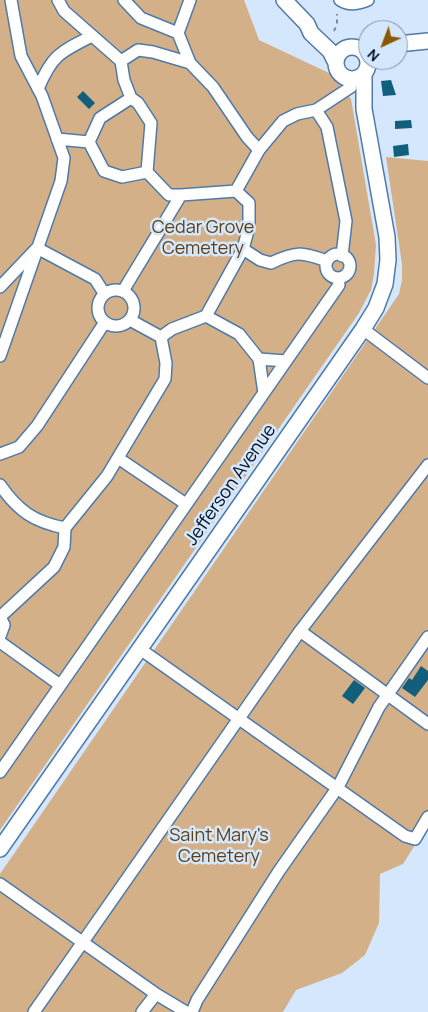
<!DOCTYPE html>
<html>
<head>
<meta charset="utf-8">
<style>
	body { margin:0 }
	#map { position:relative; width:428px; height:1012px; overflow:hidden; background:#d5e7fc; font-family:Manrope,sans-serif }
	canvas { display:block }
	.north { position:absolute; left:358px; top:20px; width:50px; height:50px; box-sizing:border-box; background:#d5e7fc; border:1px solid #8191a5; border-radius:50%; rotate:223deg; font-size:14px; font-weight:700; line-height:20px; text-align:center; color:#021122 }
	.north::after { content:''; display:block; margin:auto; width:18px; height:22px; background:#8b5802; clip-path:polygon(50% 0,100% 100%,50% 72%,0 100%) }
</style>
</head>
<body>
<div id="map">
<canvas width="428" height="1012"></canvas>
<div class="north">N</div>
</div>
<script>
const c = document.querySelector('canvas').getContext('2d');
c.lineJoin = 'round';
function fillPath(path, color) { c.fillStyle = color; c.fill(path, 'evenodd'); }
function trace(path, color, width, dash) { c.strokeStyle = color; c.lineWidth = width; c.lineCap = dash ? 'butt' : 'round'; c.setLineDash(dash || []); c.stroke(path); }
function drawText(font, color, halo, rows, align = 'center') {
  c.font = font + ' Manrope,sans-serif'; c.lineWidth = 5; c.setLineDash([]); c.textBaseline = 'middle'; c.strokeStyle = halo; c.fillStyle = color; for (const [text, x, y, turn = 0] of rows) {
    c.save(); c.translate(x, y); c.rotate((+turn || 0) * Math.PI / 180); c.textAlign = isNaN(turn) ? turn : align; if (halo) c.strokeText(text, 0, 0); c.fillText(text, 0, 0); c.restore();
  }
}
fillPath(new Path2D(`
	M0 0H244L259 40 331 74 351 99 376 245 374 274 371 290 359 313 0 830Z
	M386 157 428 161V824L403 864 380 874 379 923 365 955 342 973 296 990 283 1012H0V874L399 294 402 280V264Z`), '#d3b087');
fillPath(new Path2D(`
	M391 80 396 95 383 96 381 81Z
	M83 91 95 103 89 109 77 97Z
	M411 120 412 128 395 129V121Z
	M408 144 409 155 394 157 393 146Z
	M421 666 428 671V680L415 697 402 688 409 678 412 680Z
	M354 680 365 688 353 704 342 696Z`), '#115e7d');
const minor = new Path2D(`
	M58 0 64 11 121 61
	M340 0C349 6 358 4 368 0
	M178 33 190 0
	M38 89C52 55 60 52 92 36
	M131 98 124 80 121 61 138 50 153 52 190 63
	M316 110 327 127 346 221 342 256
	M57 139 89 142
	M259 150 283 121 297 114 316 110 351 87
	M147 172 151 123 138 103 131 98 100 118 89 142 104 171 122 177 147 172 169 195H181
	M236 191 249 203V227L243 249 260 260 271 263C296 251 301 252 327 261
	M326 266a12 12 0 1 1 24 0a12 12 0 1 1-24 0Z
	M0 287 37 248 95 279 104 293
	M98 308a18 18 0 1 1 36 0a18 18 0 1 1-36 0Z
	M123 291 181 195 236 191 259 150 247 137 213 87 190 63 178 33 141 18 124 0
	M206 316 239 334 259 359 264 393
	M363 329 428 378
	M161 337 172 329 206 316 243 249
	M0 356 61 181 64 158 42 96 21 56 11 0
	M259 359 286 361
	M0 454 19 447 37 426 105 322
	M118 458 186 504
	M0 485C18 511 34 522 65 528
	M0 617 54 567 64 547 65 528 107 476 165 379 166 363 161 337 130 320
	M0 617 4 625 0 636
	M300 631 428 724
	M0 642 60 685
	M140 649 405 836 415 839 428 817
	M0 772 339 285 338 278
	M0 884 156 994 186 1012
	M34 1012 300 631 428 465
	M142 1012 156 994
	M192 1012 197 1000 279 871 338 787 379 707 428 637`);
const major = new Path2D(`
	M284 0 307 24 311 33 330 51 336 63
	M398 44 428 41
	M336 63a16 16 0 1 1 32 0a16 16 0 1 1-32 0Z
	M0 849 363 329 376 308 385 284 388 260 387 237 364 109V74`);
trace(minor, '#507aa8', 14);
trace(major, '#507aa8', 18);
trace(new Path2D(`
	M334 31 337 24V14`), '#798a9d', 2, [4, 4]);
trace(minor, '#fff', 11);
trace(major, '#fff', 15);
drawText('18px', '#5f4015', '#d5e7fc', [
	["Cedar Grove",203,228],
	["Cemetery",203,249],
	["Saint Mary's",219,836],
	["Cemetery",219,857]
]);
drawText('18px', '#021122', '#d5e7fc', [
	["Jefferson Avenue",231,485,-55]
]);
</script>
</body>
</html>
